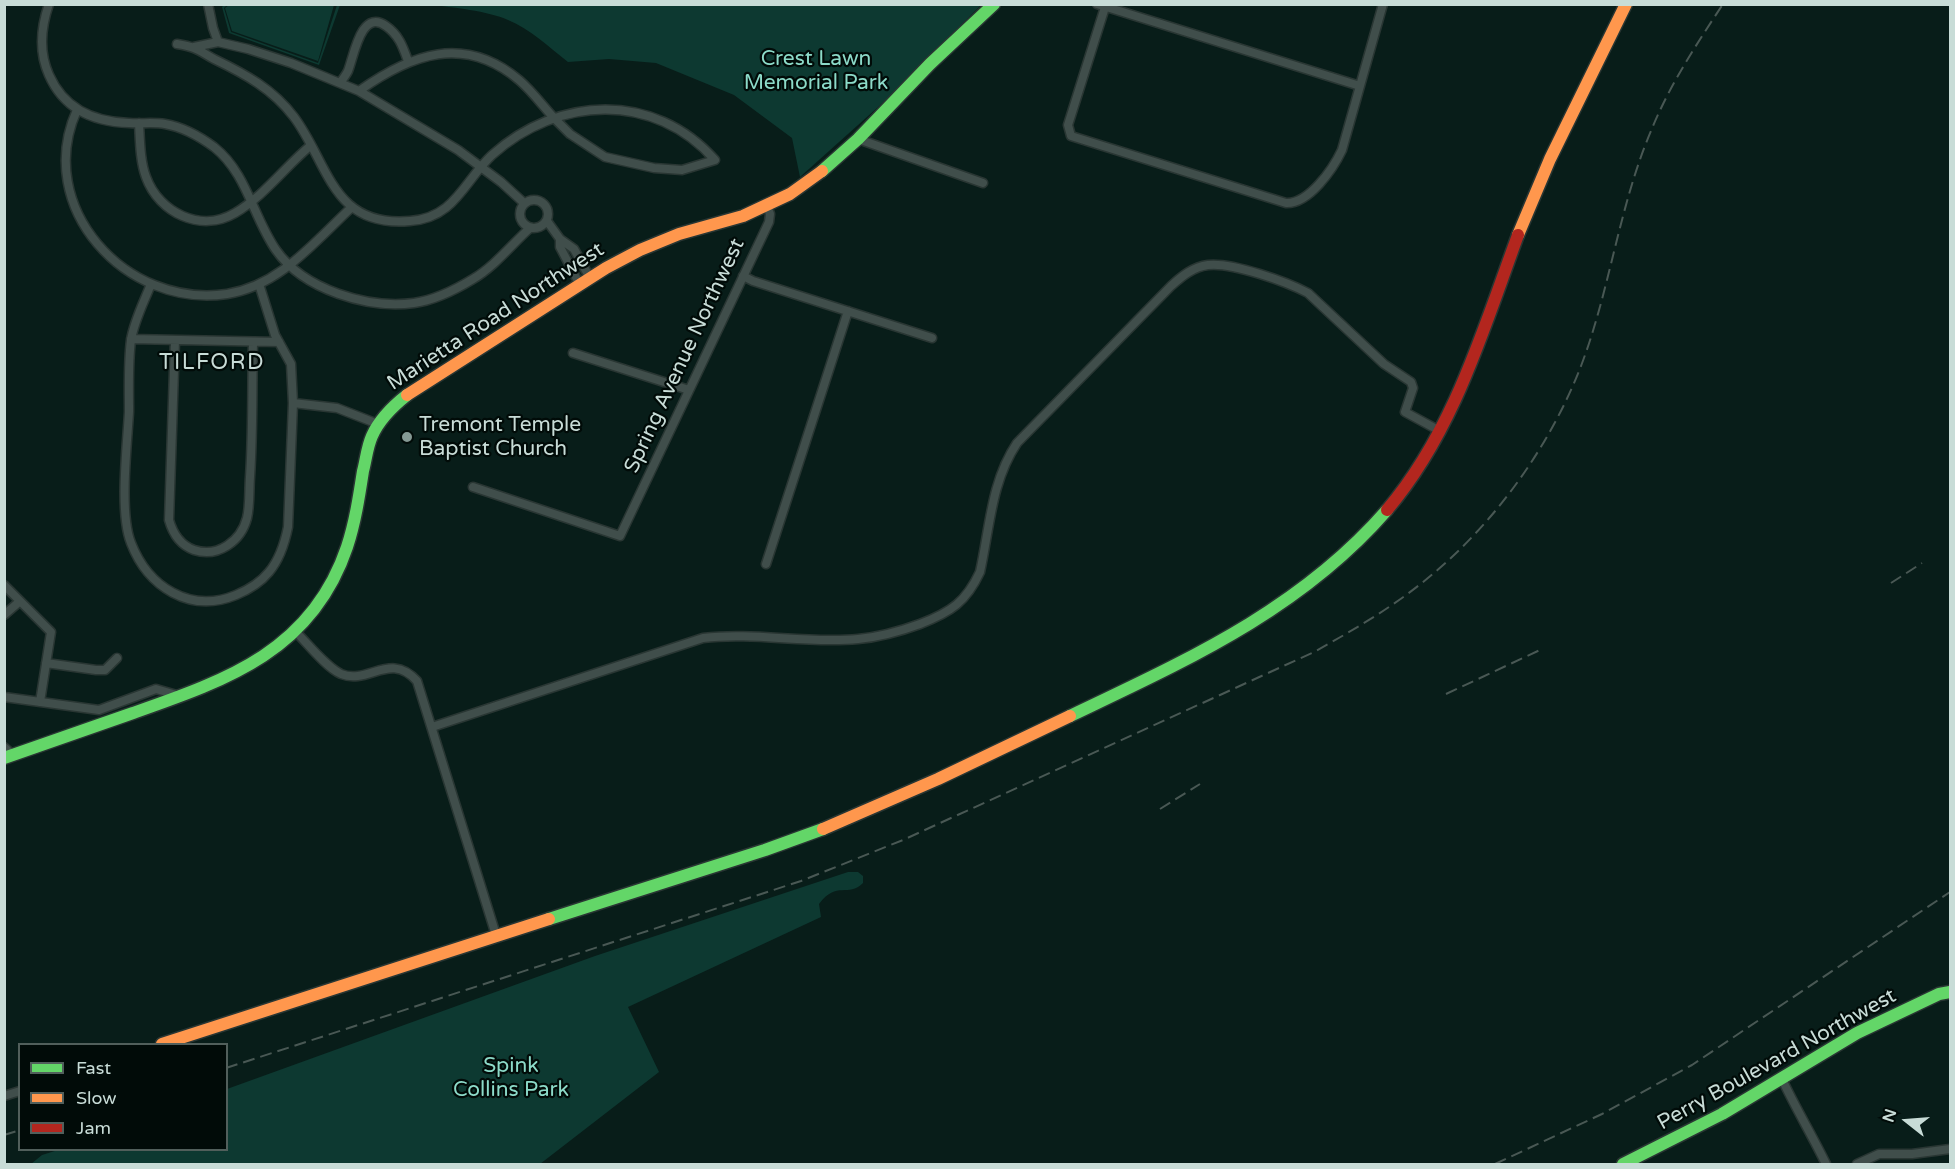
<!DOCTYPE html>
<style>
body{margin:0}
#map{position:relative;width:1955px;height:1169px;overflow:hidden;background:#081d19;font-family:"Varela Round",sans-serif}
canvas{display:block}
.frame{position:absolute;inset:0;border:6px solid #c8dcd7;pointer-events:none}
.legend{position:absolute;left:18px;top:1043px;width:210px;height:108px;box-sizing:border-box;background:#010b08;border:2px solid #515f5b;margin:0;padding:8px 10px;list-style:none;font-size:18px;color:#c8dcd7}
.legend li{display:flex;align-items:center;gap:12px;height:30px}
.legend b{width:30px;border:2px solid #515f5b}
.north{position:absolute;left:1877px;top:1091px;width:60px;height:60px;-webkit-text-stroke:4px #010b08;paint-order:stroke;rotate:287deg;font-size:16px;font-weight:700;line-height:24px;text-align:center;color:#c8dcd7}
.north::after{content:'';display:block;margin:auto;width:21px;height:27px;background:#c8dcd7;clip-path:polygon(50% 0,100% 100%,50% 72%,0 100%)}
</style>
<div id="map">
<canvas width="1955" height="1169"></canvas>
<div class="frame"></div>
<ul class="legend">
<li><b style="height:8px;background:#63d668"></b>Fast</li>
<li><b style="height:8px;background:#ff974d"></b>Slow</li>
<li><b style="height:8px;background:#b3261e"></b>Jam</li>
</ul>
<div class="north">N</div>
</div>
<script>
const context = document.querySelector('canvas').getContext('2d');
context.lineJoin = 'round';
function fillPath(path, color) {
  context.fillStyle = color;
  context.fill(path, 'evenodd');
}
function strokePath(path, color, width, dash) {
  context.strokeStyle = color;
  context.lineWidth = width;
  context.lineCap = dash ? 'butt' : 'round';
  context.setLineDash(dash || []);
  context.stroke(path);
}
function label(font, color, halo, rows, align = 'center') {
  context.font = font + ' "Varela Round",sans-serif';
  context.lineWidth = 4.5;
  context.setLineDash([]);
  context.textBaseline = 'middle';
  context.strokeStyle = halo;
  context.fillStyle = color;
  for (const [text, x, y, turn = 0] of rows) {
    context.save();
    context.translate(x, y);
    context.rotate((+turn || 0) * Math.PI / 180);
    context.textAlign = isNaN(turn) ? turn : align;
    if (halo) context.strokeText(text, 0, 0);
    context.fillText(text, 0, 0);
    context.restore();
  }
}
fillPath(new Path2D(`
 M224 5H227L224 8 231 32 318 63 337 5H340L319 65 229 33 222 7Z
 M229 5V4L334 5 318 61 232 31 225 8Z
 M430 5H981L896 91 800 177 792 138 734 95 656 63 609 59 568 62C549 47 530 29 508 20 488 11 452 7 430 5Z
 M848 872H858L863 876V883C848 898 837 880 819 904L821 917 628 1007 659 1072 540 1164H31L42 1155 58 1150H226L227 1089 595 956Z`), '#0d3931');
const street = new Path2D(`
 M49 4C41 27 39 53 49 75 64 109 94 122 129 123 141 124 153 122 165 124 183 127 199 136 214 147 247 173 253 217 276 250 304 290 368 309 414 303 435 300 455 290 473 279 495 266 511 245 530 228
 M208 4 213 28 218 42
 M1097 4 1360 86
 M1106 4 1068 125 1071 136 1286 203C1309 204 1333 169 1342 150L1383 4
 M177 44C196 47 198 50 214 59 245 74 273 89 294 117 329 164 332 228 410 221 455 218 464 181 492 155 558 96 654 91 715 160L682 170 654 168 605 157 570 134 554 118C542 105 532 91 519 80 464 34 411 54 359 91
 M194 47 218 42 248 49 291 63 359 91 458 150 501 182 524 203
 M340 83C343 79 346 75 348 71 354 56 361 8 386 26 399 35 403 47 408 61
 M77 110C33 207 126 309 227 294 280 286 315 241 352 207
 M139 123C140 141 140 161 146 177 159 213 201 233 235 213 264 196 285 167 310 146
 M858 139 983 183
 M520 214a14 14 0 1 1 28 0a14 14 0 1 1-28 0Z
 M547 221 560 239
 M743 276 753 281 932 338
 M151 284C144 302 134 321 131 340 128 363 129 389 129 412 127 447 119 513 131 543 148 587 190 614 236 595 248 590 260 583 269 572 279 560 285 542 288 527L293 403 291 364 275 335 259 284
 M580 285 560 247V239L574 249 590 278
 M131 339 279 342
 M175 340 169 520C173 534 180 545 194 550 218 558 241 541 247 518 250 506 249 490 250 477 253 432 252 387 253 342
 M573 353 689 390
 M293 403 337 408 378 424
 M473 487 620 536 769 222 770 214 767 206
 M766 564 848 311
 M4 585 51 632 40 702
 M4 615 19 602
 M296 632C308 644 326 667 341 674 369 685 390 651 417 681L496 935
 M46 663 96 670H105L117 658
 M4 697 99 710 156 689 180 696
 M432 727 703 638C755 632 807 644 858 639 880 637 901 631 920 624 951 612 966 602 980 572 990 527 991 482 1017 443L1171 286C1182 276 1193 267 1208 265 1232 262 1287 282 1308 293L1384 364 1411 382 1413 388 1405 412 1440 431
 M4 747 13 755
 M1782 1079C1796 1109 1812 1135 1826 1164
 M4 1096 20 1091
 M1857 1164 1879 1154H1912L1950 1149`);
const fast = new Path2D(`
 M822 171 858 139 930 64 994 4
 M1070 716C1187 660 1300 610 1387 510
 M4 758C47 743 90 728 133 713 227 680 312 651 347 547 355 523 359 497 363 471 366 460 367 447 372 436 379 420 393 406 407 395
 M549 919 765 850 823 829
 M1623 1164 1722 1114 1857 1033 1939 994 1950 992`);
const slow = new Path2D(`
 M1518 235 1550 159 1626 4
 M407 395 606 268 640 250 679 234 743 216 790 194 822 171
 M823 829 938 779 1070 716
 M162 1044 549 919`);
const jam = new Path2D(`
 M1387 510C1454 431 1483 330 1518 235`);
strokePath(street, '#293633', 11);
strokePath(fast, '#293633', 15);
strokePath(slow, '#293633', 15);
strokePath(jam, '#293633', 15);
strokePath(street, '#404e4b', 8);
strokePath(fast, '#63d668', 12);
strokePath(slow, '#ff974d', 12);
strokePath(jam, '#b3261e', 12);
strokePath(new Path2D(`
 M1891 583 1922 563
 M1446 694 1540 650
 M1160 809 1200 784
 M226 1068 801 881 903 840 1314 652C1359 627 1403 601 1442 566 1502 513 1552 441 1581 366 1610 290 1619 206 1651 131 1669 86 1696 45 1723 4
 M4 1135 20 1130
 M1495 1164 1602 1114 1692 1065 1950 892`), '#495854', 2, [12, 6]);
for (const [x, y, r, color] of [
 [407,437,6,"#859994"]
]) {
  const dot = new Path2D();
  dot.arc(x, y, r, 0, 2 * Math.PI);
  context.fillStyle = color;
  context.fill(dot);
  strokePath(dot, '#010b08', 2);
}
label('21px', '#8cdbc9', '#010b08', [
 ["Crest Lawn",816,59],
 ["Memorial Park",816,83],
 ["Spink",511,1066],
 ["Collins Park",511,1090]
]);
label('21px', '#c8dcd7', '#010b08', [
 ["Marietta Road Northwest",496,317,-33],
 ["Spring Avenue Northwest",685,356,-65],
 ["Perry Boulevard Northwest",1777,1060,-29]
]);
label('21px', '#c8dcd7', '#010b08', [
 ["Tremont Temple",419,425],
 ["Baptist Church",419,449]
], 'left');
context.letterSpacing = '1.5px';
label('22px', '#c8dcd7', '#010b08', [
 ["TILFORD",212,363]
]);
context.letterSpacing = '0px';
</script>
